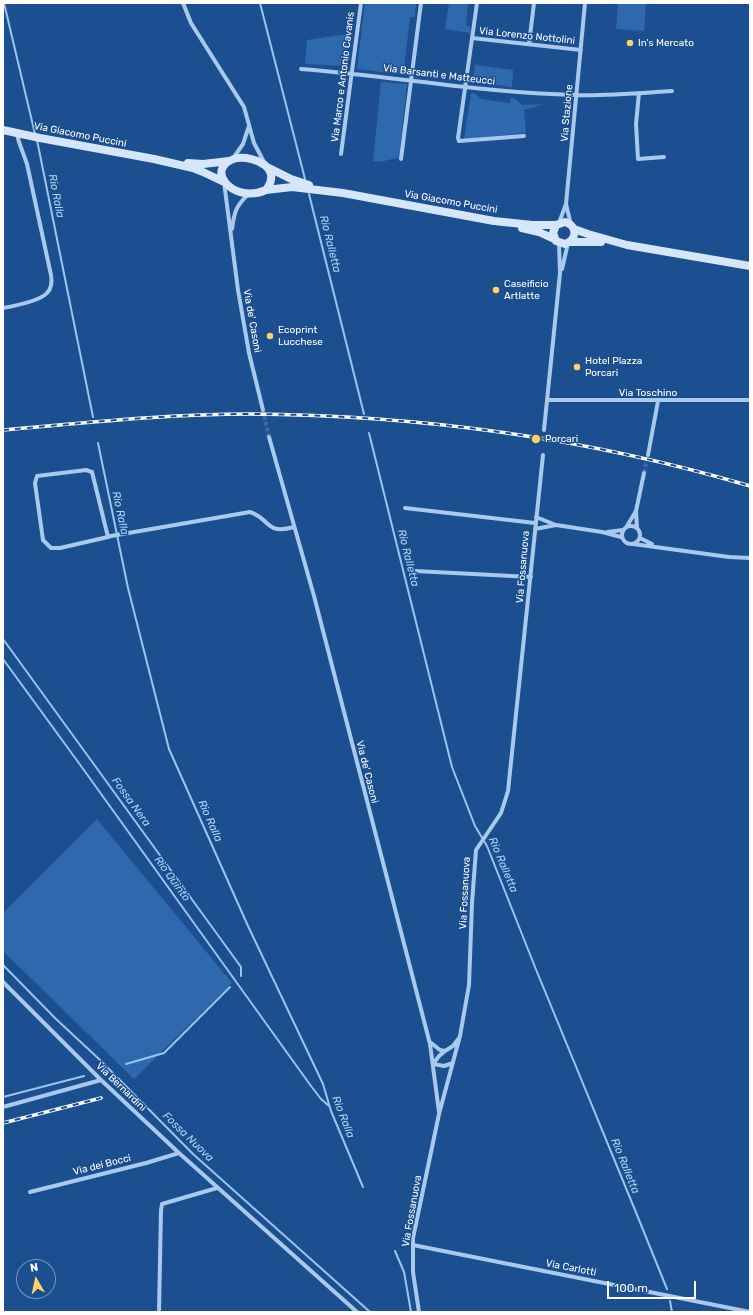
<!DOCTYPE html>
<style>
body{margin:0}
#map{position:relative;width:753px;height:1315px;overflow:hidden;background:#1b4f8f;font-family:Rubik,sans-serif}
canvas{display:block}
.frame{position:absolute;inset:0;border:4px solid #fff;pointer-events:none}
.north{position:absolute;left:16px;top:1259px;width:40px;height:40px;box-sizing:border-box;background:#1b4f8f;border:1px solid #7695bc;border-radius:50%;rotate:351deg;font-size:11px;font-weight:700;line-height:16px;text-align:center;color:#fff}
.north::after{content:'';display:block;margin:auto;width:14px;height:18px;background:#ffd166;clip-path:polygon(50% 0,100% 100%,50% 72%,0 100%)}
.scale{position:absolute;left:607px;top:1281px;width:89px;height:18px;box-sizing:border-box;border:2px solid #fff;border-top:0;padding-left:5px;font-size:12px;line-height:14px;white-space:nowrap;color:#fff;-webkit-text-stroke:3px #1b4f8f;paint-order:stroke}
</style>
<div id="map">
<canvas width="753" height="1315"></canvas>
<div class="frame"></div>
<div class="north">N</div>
<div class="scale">100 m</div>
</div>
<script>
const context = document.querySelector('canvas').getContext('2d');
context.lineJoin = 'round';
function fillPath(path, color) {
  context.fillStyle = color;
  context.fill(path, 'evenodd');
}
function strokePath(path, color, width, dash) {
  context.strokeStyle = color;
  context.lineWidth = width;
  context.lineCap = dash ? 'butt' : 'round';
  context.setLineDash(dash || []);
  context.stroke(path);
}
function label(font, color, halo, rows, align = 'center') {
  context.font = font + ' Rubik,sans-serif';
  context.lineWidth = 3;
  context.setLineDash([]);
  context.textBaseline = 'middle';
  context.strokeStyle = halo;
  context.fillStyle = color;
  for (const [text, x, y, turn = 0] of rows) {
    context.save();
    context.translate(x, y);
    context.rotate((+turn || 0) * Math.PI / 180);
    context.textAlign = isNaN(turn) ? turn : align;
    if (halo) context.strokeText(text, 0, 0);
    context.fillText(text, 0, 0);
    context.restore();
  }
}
fillPath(new Path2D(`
 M365 3H416L415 17H410L404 69 407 70 406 75 357 69Z
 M449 3H468L466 26H470V33L445 29Z
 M618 3H646L644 31 616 29Z
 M348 34 345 66 305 64 307 40Z
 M475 65 513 70 512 87 473 82Z
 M381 82 407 84 399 158C388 159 383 163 373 161Z
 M471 93 476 94 481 99 510 103 511 98 516 99 522 105 545 104 524 110 526 133 464 139Z
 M97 819 232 983 134 1079 3 951V913Z`), '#2e69ad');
strokePath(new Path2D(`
 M4 3 35 134
 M260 3 305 179
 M37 140 93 417
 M309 194 364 414
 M369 433 452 767 475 826 487 846 535 967 635 1210 667 1289
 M98 443 128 588 169 749 248 926 323 1084 331 1111 363 1187
 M3 639 241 967V976
 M3 659 81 766 311 1086 321 1099 329 1106
 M3 965 56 1019 100 1060 193 1154 370 1312
 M126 1064 164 1053 230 987
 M3 1097 84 1076
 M395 1251 404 1272 411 1312
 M670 1301 672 1312`), '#9cc4f0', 2);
strokePath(new Path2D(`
 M263 410 269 437
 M644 473 648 455`), '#3d69a0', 4, [4, 2]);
strokePath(new Path2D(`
 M183 3 191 23 244 107 254 143 264 162
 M477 3 458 138 459 141 524 136
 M472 38 581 50
 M529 44 534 3
 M301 69C392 76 483 93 575 95 607 96 640 93 672 91
 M639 93 636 124 638 159 664 157
 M341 154 361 3
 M234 157 243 144 249 126
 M401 159 421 3
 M224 182 238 290 249 353 263 410
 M566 204 571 225
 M559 223 566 204 585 3
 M232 229C234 213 236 205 249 194
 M562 269 568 243
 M3 308C14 306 40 301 47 293 52 288 52 281 51 275L27 164 19 142 17 134
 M547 400H750
 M544 430 560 273 559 243
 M269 437 314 596 430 1044 439 1112
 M648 455 658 401
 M405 508 535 523
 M536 517 556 525
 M622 535a9 9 0 1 1 18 0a9 9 0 1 1-18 0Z
 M627 526 636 511
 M637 528 636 511 644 473
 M535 529 556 525 602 532 621 537
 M607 532 623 530
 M108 537 92 472 86 470 37 476 35 483 43 540 51 548H60L108 537 111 536 250 512C271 519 265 535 294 527
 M640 538 652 544
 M633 544 729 557 750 558
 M415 571 531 577
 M3 982 101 1080 179 1153 357 1312
 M430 1042 440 1050 445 1051 453 1046 459 1038
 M445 1051 439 1056 433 1064 444 1066 453 1063
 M3 1107 101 1080
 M30 1192 146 1163 179 1153
 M413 1245 750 1312
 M159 1312 161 1210 162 1204 217 1188
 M419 1312 413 1272V1238L439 1114 460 1036 469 985 472 903 476 850 501 813 508 791 543 455`), '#a9c9ee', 4);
strokePath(new Path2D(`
 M3 130 40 138 154 159 193 168 203 172 224 182
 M237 158C255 156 283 168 266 190 232 205 202 167 237 158Z
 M188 163 203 164 229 161
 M267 167 291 179 309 185
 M266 190 292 187 343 193 494 221 532 225H556L565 222C578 226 577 240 565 244L556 241 553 233 556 225
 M522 228 539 232 554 239
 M574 229 588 234 627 245 750 266
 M571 242H601`), '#d6e6fa', 8);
const rail = new Path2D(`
 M3 430C85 423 167 414 249 414 419 415 587 438 750 486
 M3 1123 101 1098`);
strokePath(rail, '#fff', 3.5);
strokePath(rail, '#1b4f8f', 2, [6]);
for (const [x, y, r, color] of [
 [630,43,4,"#ffd166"],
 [496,290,4,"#ffd166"],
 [270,336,4,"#ffd166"],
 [577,367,4,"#ffd166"],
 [536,439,5,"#ffd166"]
]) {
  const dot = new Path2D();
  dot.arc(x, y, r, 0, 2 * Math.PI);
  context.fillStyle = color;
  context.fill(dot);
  strokePath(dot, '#1b4f8f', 1.5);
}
label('10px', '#fff', '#1b4f8f', [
 ["Via Lorenzo Nottolini",527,36,6],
 ["Via Barsanti e Matteucci",439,75,7],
 ["Via Marco e Antonio Cavanis",343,77,-83],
 ["Via Stazione",567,113,-85],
 ["Via Giacomo Puccini",80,135,11],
 ["Via Giacomo Puccini",451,202,10],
 ["Via de' Casoni",252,321,80],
 ["Via Toschino",648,393],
 ["Via Fossanuova",523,567,-85],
 ["Via de' Casoni",367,772,76],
 ["Via Fossanuova",465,893,-87],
 ["Via Bernardini",121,1087,44],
 ["Via dei Bocci",102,1165,-14],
 ["Via Fossanuova",412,1211,-80],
 ["Via Carlotti",571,1268,11]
]);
label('10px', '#fff', '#1b4f8f', [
 ["In's Mercato",638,43],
 ["Caseificio",504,284],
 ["Artlatte",504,296],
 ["Ecoprint",278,330],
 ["Lucchese",278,342],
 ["Hotel Plazza",585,361],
 ["Porcari",585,373],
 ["Porcari",545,439]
], 'left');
label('italic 11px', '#b5d3f5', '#1b4f8f', [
 ["Rio Ralla",56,196,79],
 ["Rio Ralletta",330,244,76],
 ["Rio Ralla",120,513,78],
 ["Rio Ralletta",408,558,76],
 ["Fossa Nera",131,802,54],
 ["Rio Ralla",210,821,66],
 ["Rio Ralletta",503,865,67],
 ["Rio Quinto",172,879,54],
 ["Rio Ralla",343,1117,69],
 ["Fossa Nuova",188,1137,44],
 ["Rio Ralletta",625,1166,68]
]);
</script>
